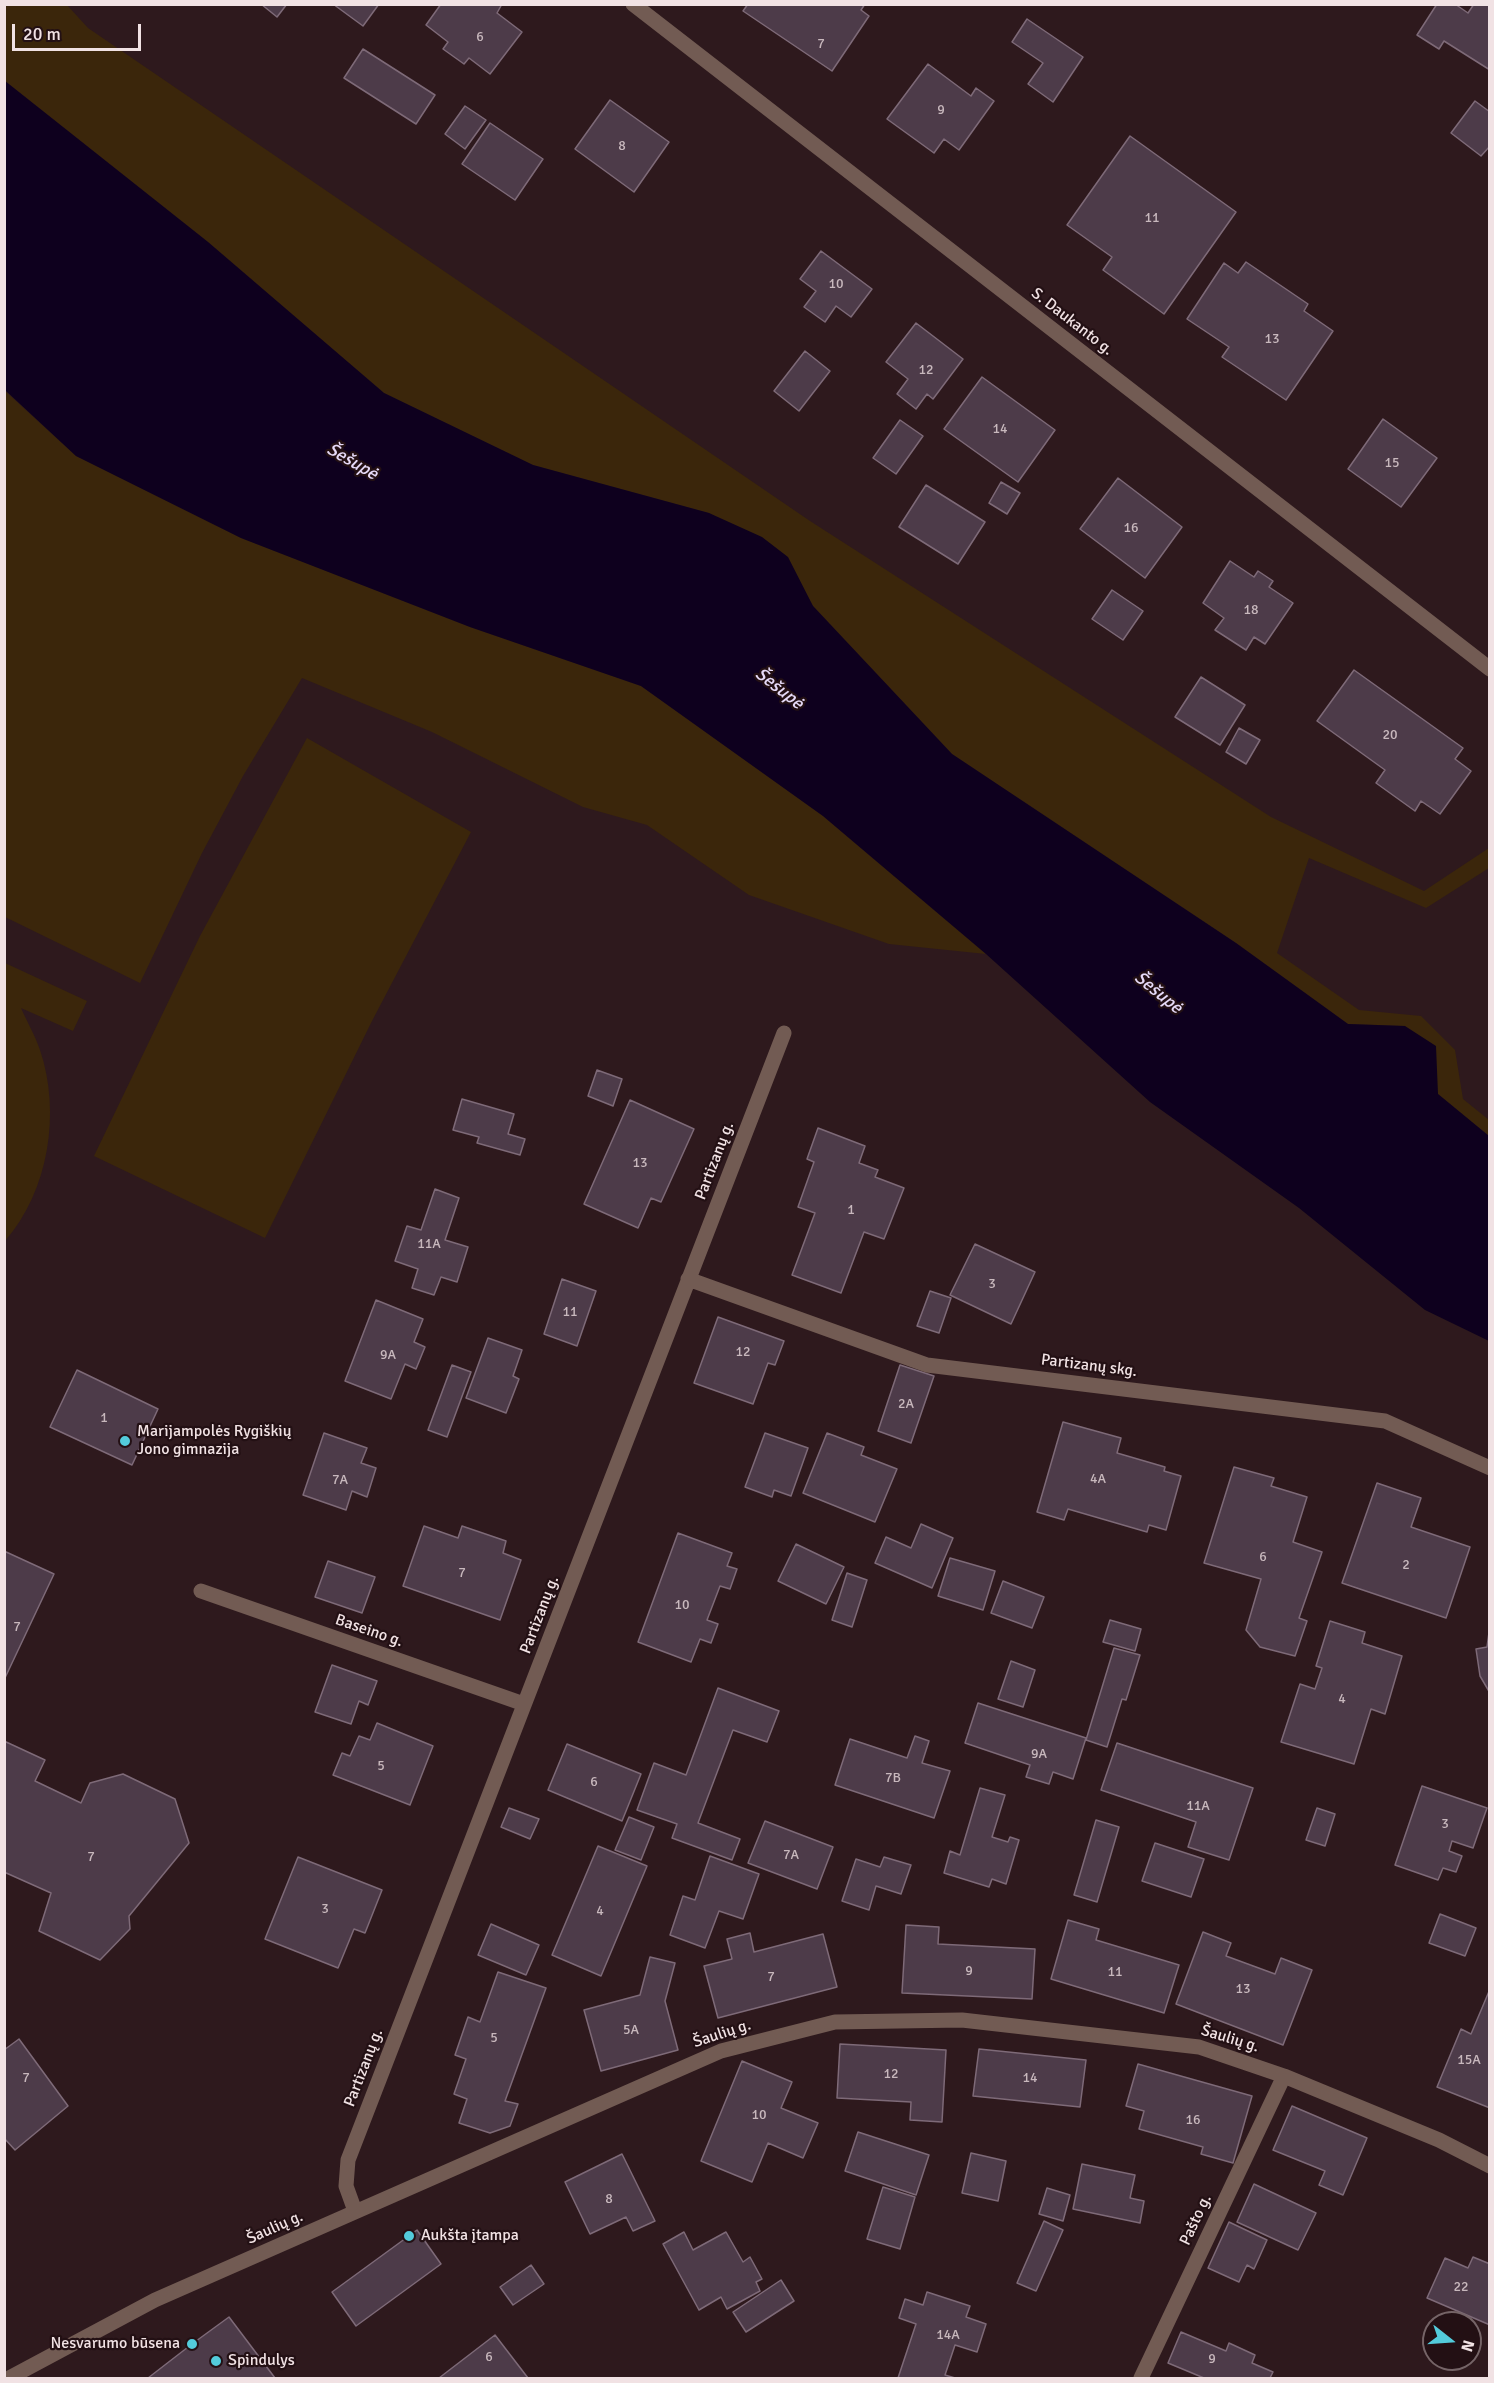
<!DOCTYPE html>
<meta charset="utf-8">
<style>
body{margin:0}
#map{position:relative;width:1494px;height:2383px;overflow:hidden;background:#2e191d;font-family:Signika,sans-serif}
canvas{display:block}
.frame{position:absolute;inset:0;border:6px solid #f1e2e4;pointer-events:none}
.north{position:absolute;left:1422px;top:2311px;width:60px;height:60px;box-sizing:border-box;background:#231014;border:2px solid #756467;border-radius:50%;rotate:107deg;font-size:16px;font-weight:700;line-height:24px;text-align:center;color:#f1e2e4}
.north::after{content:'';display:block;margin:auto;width:21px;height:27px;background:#53cbdb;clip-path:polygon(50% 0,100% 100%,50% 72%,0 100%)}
.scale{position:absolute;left:12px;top:24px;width:129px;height:27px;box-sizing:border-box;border:3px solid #f1e2e4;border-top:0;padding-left:8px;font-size:18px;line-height:21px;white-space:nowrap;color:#f1e2e4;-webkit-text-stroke:4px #231014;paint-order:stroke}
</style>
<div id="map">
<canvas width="1494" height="2383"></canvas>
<div class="frame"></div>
<div class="north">N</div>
<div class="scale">20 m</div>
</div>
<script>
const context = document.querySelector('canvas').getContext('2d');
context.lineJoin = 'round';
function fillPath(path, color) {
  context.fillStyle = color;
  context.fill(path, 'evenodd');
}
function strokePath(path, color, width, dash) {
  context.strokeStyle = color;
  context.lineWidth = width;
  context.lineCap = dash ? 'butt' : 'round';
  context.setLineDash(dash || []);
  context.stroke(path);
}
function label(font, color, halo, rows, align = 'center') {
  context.font = font + ' Signika,sans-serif';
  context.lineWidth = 4.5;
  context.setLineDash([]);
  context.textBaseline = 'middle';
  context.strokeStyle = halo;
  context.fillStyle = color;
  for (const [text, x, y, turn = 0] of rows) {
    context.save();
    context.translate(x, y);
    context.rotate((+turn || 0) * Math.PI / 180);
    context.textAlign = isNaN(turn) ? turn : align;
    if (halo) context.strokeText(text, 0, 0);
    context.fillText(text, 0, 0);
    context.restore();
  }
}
fillPath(new Path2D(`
 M5 5H67L88 28 810 521 1271 817 1424 891 1489 848V868L1426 908 1309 858 1277 953 1359 1010 1421 1016 1455 1050 1463 1099 1489 1120V1136L1438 1094 1405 1026 1348 1024 1236 943 952 754 813 606 801 586 709 513 533 465 384 393 208 242 5 81Z
 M4 390 76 456 241 538 470 627 641 686 823 816 986 954 889 944 749 895 647 825 583 807 432 732 302 678 243 776 202 853 140 983 5 917Z
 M307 738 471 832 372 1021 265 1238 94 1156 200 936Z
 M5 963 87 1001 73 1031 21 1008C27 1022 35 1035 40 1050 61 1112 49 1191 5 1241Z`), '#3b260b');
fillPath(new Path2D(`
 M5 81 208 242 384 393 533 465 709 513 762 537 788 557 813 606 952 754 1236 943 1348 1024 1405 1026 1436 1046 1438 1094 1489 1136V1341L1425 1310 1299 1208 1150 1102 986 954 823 816 641 686 470 627 241 538 76 456 5 390Z`), '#0e001e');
const building = new Path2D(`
 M261 4H287L277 17Z
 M333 4H379L363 26Z
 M441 4H502L497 13 522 32 490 74 469 58 464 64 443 49 448 42 426 25Z
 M748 4H865L861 10 869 16 832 71 743 11Z
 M1437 4H1455L1468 13 1474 4H1490V70L1444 41 1439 49 1417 35Z
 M1027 19 1083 57 1053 102 1028 84 1043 63 1012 42Z
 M363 49 435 95 416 124 344 78Z
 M928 64 971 96 976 88 994 101 959 150 944 139 934 153 887 119Z
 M610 100 669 142 634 192 575 149Z
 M1475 101 1490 112V146L1481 156 1451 133Z
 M465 106 486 120 465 149 445 134Z
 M490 123 543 159 515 200 462 164Z
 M1130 136 1236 212 1164 314 1103 270 1112 257 1067 225Z
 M821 251 872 289 851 317 836 306 825 322 804 307 816 291 800 279Z
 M1246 262 1308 304 1304 311 1333 331 1286 400 1222 357 1229 347 1187 319 1224 263 1238 273Z
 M916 323 963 359 933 399 927 394 916 409 897 394 908 379 886 362Z
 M805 351 830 371 799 411 774 391Z
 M982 377 1055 430 1018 482 944 429Z
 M1383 419 1437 458 1401 507 1348 469Z
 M900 420 923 436 896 474 873 458Z
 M1118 478 1182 527 1145 578 1080 529Z
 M1001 482 1020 493 1007 514 989 503Z
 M926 485 985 522 958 564 899 527Z
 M1230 561 1254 577 1258 571 1273 581 1269 587 1293 603 1265 644 1254 637 1246 650 1215 630 1224 618 1203 603Z
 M1112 590 1143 611 1123 640 1092 619Z
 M1354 670 1463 748 1455 759 1471 771 1440 814 1421 801 1415 811 1376 783 1385 770 1317 721Z
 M1201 677 1245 705 1220 745 1175 717Z
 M1239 728 1260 740 1246 764 1226 752Z
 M597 1070 622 1079 613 1106 588 1096Z
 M462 1099 514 1114 508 1134 525 1139 520 1155 477 1143 479 1137 453 1130Z
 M630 1100 694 1129 661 1202 651 1198 638 1228 584 1204Z
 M818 1128 865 1146 859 1163 878 1170 875 1177 904 1188 884 1239 864 1232 841 1293 792 1275 815 1213 798 1207 814 1162 807 1159Z
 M435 1189 459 1198 445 1240 468 1247 457 1282 441 1277 434 1295 412 1288 418 1269 395 1261 407 1226 421 1230Z
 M975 1244 1035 1272 1011 1324 950 1295Z
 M562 1279 596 1291 577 1346 544 1334Z
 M930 1291 951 1298 939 1333 917 1326Z
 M376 1300 423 1319 414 1342 425 1347 416 1369 405 1364 391 1399 345 1381Z
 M718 1317 784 1341 775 1365 768 1363 753 1404 694 1383Z
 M488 1338 522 1350 513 1376 519 1379 506 1413 466 1398Z
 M452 1365 471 1372 447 1437 428 1430Z
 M900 1365 934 1376 911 1443 878 1431Z
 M77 1370 158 1409 132 1465 50 1427Z
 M1063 1422 1121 1438 1117 1453 1165 1467 1164 1471 1181 1476 1166 1530 1149 1525 1147 1532 1068 1509 1064 1520 1037 1512Z
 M324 1433 367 1448 361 1463 376 1468 367 1497 352 1491 346 1510 303 1495Z
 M765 1433 808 1448 791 1496 774 1490 772 1497 745 1487Z
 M827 1433 864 1447 861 1455 897 1469 875 1522 803 1493Z
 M1234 1467 1274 1478 1271 1486 1307 1497 1293 1542 1322 1552 1299 1618 1307 1621 1295 1656 1260 1647 1246 1630 1261 1579 1204 1563Z
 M1377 1483 1421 1498 1411 1527 1470 1547 1446 1618 1342 1583Z
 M921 1524 953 1538 932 1588 875 1563 886 1537 911 1548Z
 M424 1526 458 1538 462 1526 506 1541 503 1553 521 1560 500 1620 403 1586Z
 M678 1533 732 1553 727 1566 737 1569 730 1589 720 1586 707 1620 718 1624 711 1643 700 1639 691 1662 638 1642Z
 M796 1544 844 1567 826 1604 778 1581Z
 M4 1551 54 1574 4 1680Z
 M950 1558 995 1571 983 1610 938 1596Z
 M328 1561 375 1577 362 1613 315 1597Z
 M847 1573 867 1580 852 1627 832 1620Z
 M1003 1581 1044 1597 1032 1628 991 1613Z
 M1110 1620 1141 1629 1135 1651 1103 1642Z
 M1330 1621 1365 1632 1362 1643 1402 1656 1385 1714 1371 1709 1354 1764 1281 1742 1300 1684 1315 1689 1322 1668 1316 1666Z
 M1490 1625V1693L1480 1676 1476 1649 1487 1647Z
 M1114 1648 1140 1655 1126 1700 1122 1699 1107 1747 1086 1740Z
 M1011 1661 1035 1670 1023 1707 998 1699Z
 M332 1665 377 1681 368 1705 359 1701 351 1724 315 1712Z
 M718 1688 779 1711 767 1742 733 1730 698 1823 740 1839 732 1860 672 1838 677 1824 637 1810 654 1763 686 1775Z
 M978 1703 1086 1738 1073 1779 1053 1772 1049 1784 1026 1777 1030 1765 965 1743Z
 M377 1723 433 1746 410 1805 333 1775 342 1753 350 1756 359 1736 370 1740Z
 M915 1736 929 1741 922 1763 950 1771 934 1818 835 1785 850 1739 907 1758Z
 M4 1741 45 1760 35 1781 81 1803 90 1783 123 1774 175 1799 189 1843 129 1916 130 1929 100 1960 39 1931 51 1893 4 1872Z
 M1117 1743 1253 1788 1229 1860 1188 1847 1196 1822 1101 1790Z
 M567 1744 641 1774 622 1821 548 1790Z
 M1422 1786 1487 1808 1473 1848 1452 1841 1449 1851 1462 1856 1456 1872 1443 1868 1438 1880 1395 1865Z
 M980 1788 1005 1795 992 1837 1008 1842 1010 1837 1019 1840 1006 1884 992 1879 989 1887 944 1873 950 1851 960 1855Z
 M509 1808 539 1819 530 1839 501 1827Z
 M1317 1808 1335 1814 1325 1846 1306 1840Z
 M629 1817 654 1827 641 1860 615 1850Z
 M1096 1820 1119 1827 1097 1902 1074 1895Z
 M765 1821 833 1847 817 1889 748 1863Z
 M1155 1843 1204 1859 1191 1897 1142 1881Z
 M598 1846 647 1866 601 1976 552 1955Z
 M710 1856 759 1874 743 1919 719 1911 705 1948 670 1935 683 1896 695 1900Z
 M298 1857 382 1890 365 1933 354 1929 338 1968 265 1939Z
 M884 1857 911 1865 901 1894 876 1886 869 1910 842 1901 856 1859 880 1867Z
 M1440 1914 1476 1928 1465 1956 1429 1943Z
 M1068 1920 1099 1929 1096 1940 1179 1965 1164 2013 1051 1979Z
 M491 1924 539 1945 526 1975 478 1955Z
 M906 1925 939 1927 938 1944 1035 1949 1032 1999 902 1993Z
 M1203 1932 1231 1943 1226 1956 1275 1974 1281 1958 1312 1970 1283 2045 1176 2004Z
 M750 1933 754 1952 823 1934 837 1987 718 2018 704 1966 732 1959 727 1939Z
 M650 1957 675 1963 665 2001 678 2050 601 2071 584 2010 640 1995Z
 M498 1972 546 1988 505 2101 518 2104 510 2126 490 2133 459 2123 467 2099 454 2094 466 2059 455 2055 468 2017 480 2022Z
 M1490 1989V2108L1437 2087 1461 2029 1471 2034Z
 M19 2039 68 2106 15 2150 4 2138V2050Z
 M840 2044 946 2050 942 2122 910 2120 911 2102 837 2098Z
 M979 2049 1086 2060 1080 2107 973 2096Z
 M742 2061 792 2082 781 2108 818 2123 803 2158 768 2143 752 2182 701 2161Z
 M1138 2064 1252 2096 1233 2163 1201 2154 1203 2147 1139 2129 1144 2111 1126 2106Z
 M1292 2106 1367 2138 1343 2195 1319 2185 1325 2171 1273 2150Z
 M858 2132 929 2155 916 2195 845 2171Z
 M971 2153 1006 2161 998 2201 962 2193Z
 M622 2154 655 2221 633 2231 626 2217 590 2234 565 2182Z
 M1082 2164 1135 2175 1130 2198 1144 2201 1140 2223 1073 2209Z
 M1254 2184 1316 2213 1298 2250 1237 2222Z
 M883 2187 915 2197 900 2249 867 2239Z
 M1047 2188 1070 2195 1063 2221 1039 2214Z
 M1044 2221 1063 2230 1036 2291 1017 2283Z
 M1229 2222 1267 2240 1254 2269 1247 2265 1239 2282 1208 2268Z
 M417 2230 441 2264 356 2326 332 2292Z
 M684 2232 693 2250 726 2232 743 2262 750 2257 762 2279 756 2282 760 2291 727 2309 721 2297 699 2310 663 2244Z
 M1473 2257 1490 2264V2325L1427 2298 1445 2258 1468 2268Z
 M531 2265 544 2284 513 2305 500 2287Z
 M781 2280 794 2301 746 2332 733 2312Z
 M927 2292 970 2306 966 2317 986 2324 977 2352 955 2345 945 2375 955 2378H898L916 2324 899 2318 905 2299 923 2305Z
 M229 2317 275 2378H148L192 2344Z
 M1181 2332 1226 2351 1229 2343 1255 2355 1252 2363 1273 2372 1270 2378H1204L1168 2363Z
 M495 2335 528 2378H439Z`);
fillPath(building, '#4d3b49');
strokePath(building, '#7e6a78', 1.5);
strokePath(new Path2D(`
 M633 4 1490 669
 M688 1279 927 1365 1385 1421 1490 1468
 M201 1591 524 1704
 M355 2211 346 2186 348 2160 784 1033
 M9 2378 155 2300 721 2051 835 2022 962 2020 1199 2047 1284 2076 1439 2140 1490 2166
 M1141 2378 1284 2076`), '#725b53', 15);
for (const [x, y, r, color] of [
 [125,1441,6,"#53cbdb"],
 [409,2236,6,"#53cbdb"],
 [192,2344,6,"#53cbdb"],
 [216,2361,6,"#53cbdb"]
]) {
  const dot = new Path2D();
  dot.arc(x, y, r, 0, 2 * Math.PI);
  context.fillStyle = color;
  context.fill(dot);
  strokePath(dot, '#231014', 2);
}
label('14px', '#c8b8bd', null, [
 ["6",480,37],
 ["7",821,44],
 ["9",941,110],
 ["8",622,146],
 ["11",1152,218],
 ["10",836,284],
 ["13",1272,339],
 ["12",926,370],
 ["14",1000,429],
 ["15",1392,463],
 ["16",1131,528],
 ["18",1251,610],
 ["20",1390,735],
 ["13",640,1163],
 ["1",851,1210],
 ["11A",429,1244],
 ["3",992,1284],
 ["11",570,1312],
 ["12",743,1352],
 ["9A",388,1355],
 ["2A",906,1404],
 ["1",104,1418],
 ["4A",1098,1479],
 ["7A",340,1480],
 ["6",1263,1557],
 ["2",1406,1565],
 ["7",462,1573],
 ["10",682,1605],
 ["7",17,1627],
 ["4",1342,1699],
 ["9A",1039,1754],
 ["5",381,1766],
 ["7B",893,1778],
 ["6",594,1782],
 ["11A",1198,1806],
 ["3",1445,1824],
 ["7A",791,1855],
 ["7",91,1857],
 ["3",325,1909],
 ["4",600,1911],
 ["9",969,1971],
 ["11",1115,1972],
 ["7",771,1977],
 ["13",1243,1989],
 ["5A",631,2030],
 ["5",494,2038],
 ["15A",1469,2060],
 ["12",891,2074],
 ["7",26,2078],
 ["14",1030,2078],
 ["10",759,2115],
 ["16",1193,2120],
 ["8",609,2199],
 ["22",1461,2287],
 ["14A",948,2335],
 ["6",489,2357],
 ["9",1212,2359]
]);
label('16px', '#f1e2e4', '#231014', [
 ["S. Daukanto g.",1072,322,38],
 ["Partizanų g.",715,1161,-69],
 ["Partizanų skg.",1089,1366,7],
 ["Partizanų g.",540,1615,-69],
 ["Baseino g.",369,1631,19],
 ["Šaulių g.",722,2034,-18],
 ["Šaulių g.",1230,2039,17],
 ["Partizanų g.",364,2068,-69],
 ["Pašto g.",1196,2220,-65],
 ["Šaulių g.",275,2228,-24]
]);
label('16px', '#f1e2e4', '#231014', [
 ["Marijampolės Rygiškių",137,1432],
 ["Jono gimnazija",137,1450],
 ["Aukšta įtampa",421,2236],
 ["Nesvarumo būsena",180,2344,"right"],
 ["Spindulys",228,2361]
], 'left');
label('italic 18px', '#e6daf8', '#231014', [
 ["Šešupė",352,462,30],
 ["Šešupė",779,689,38],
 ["Šešupė",1158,993,39]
]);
</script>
